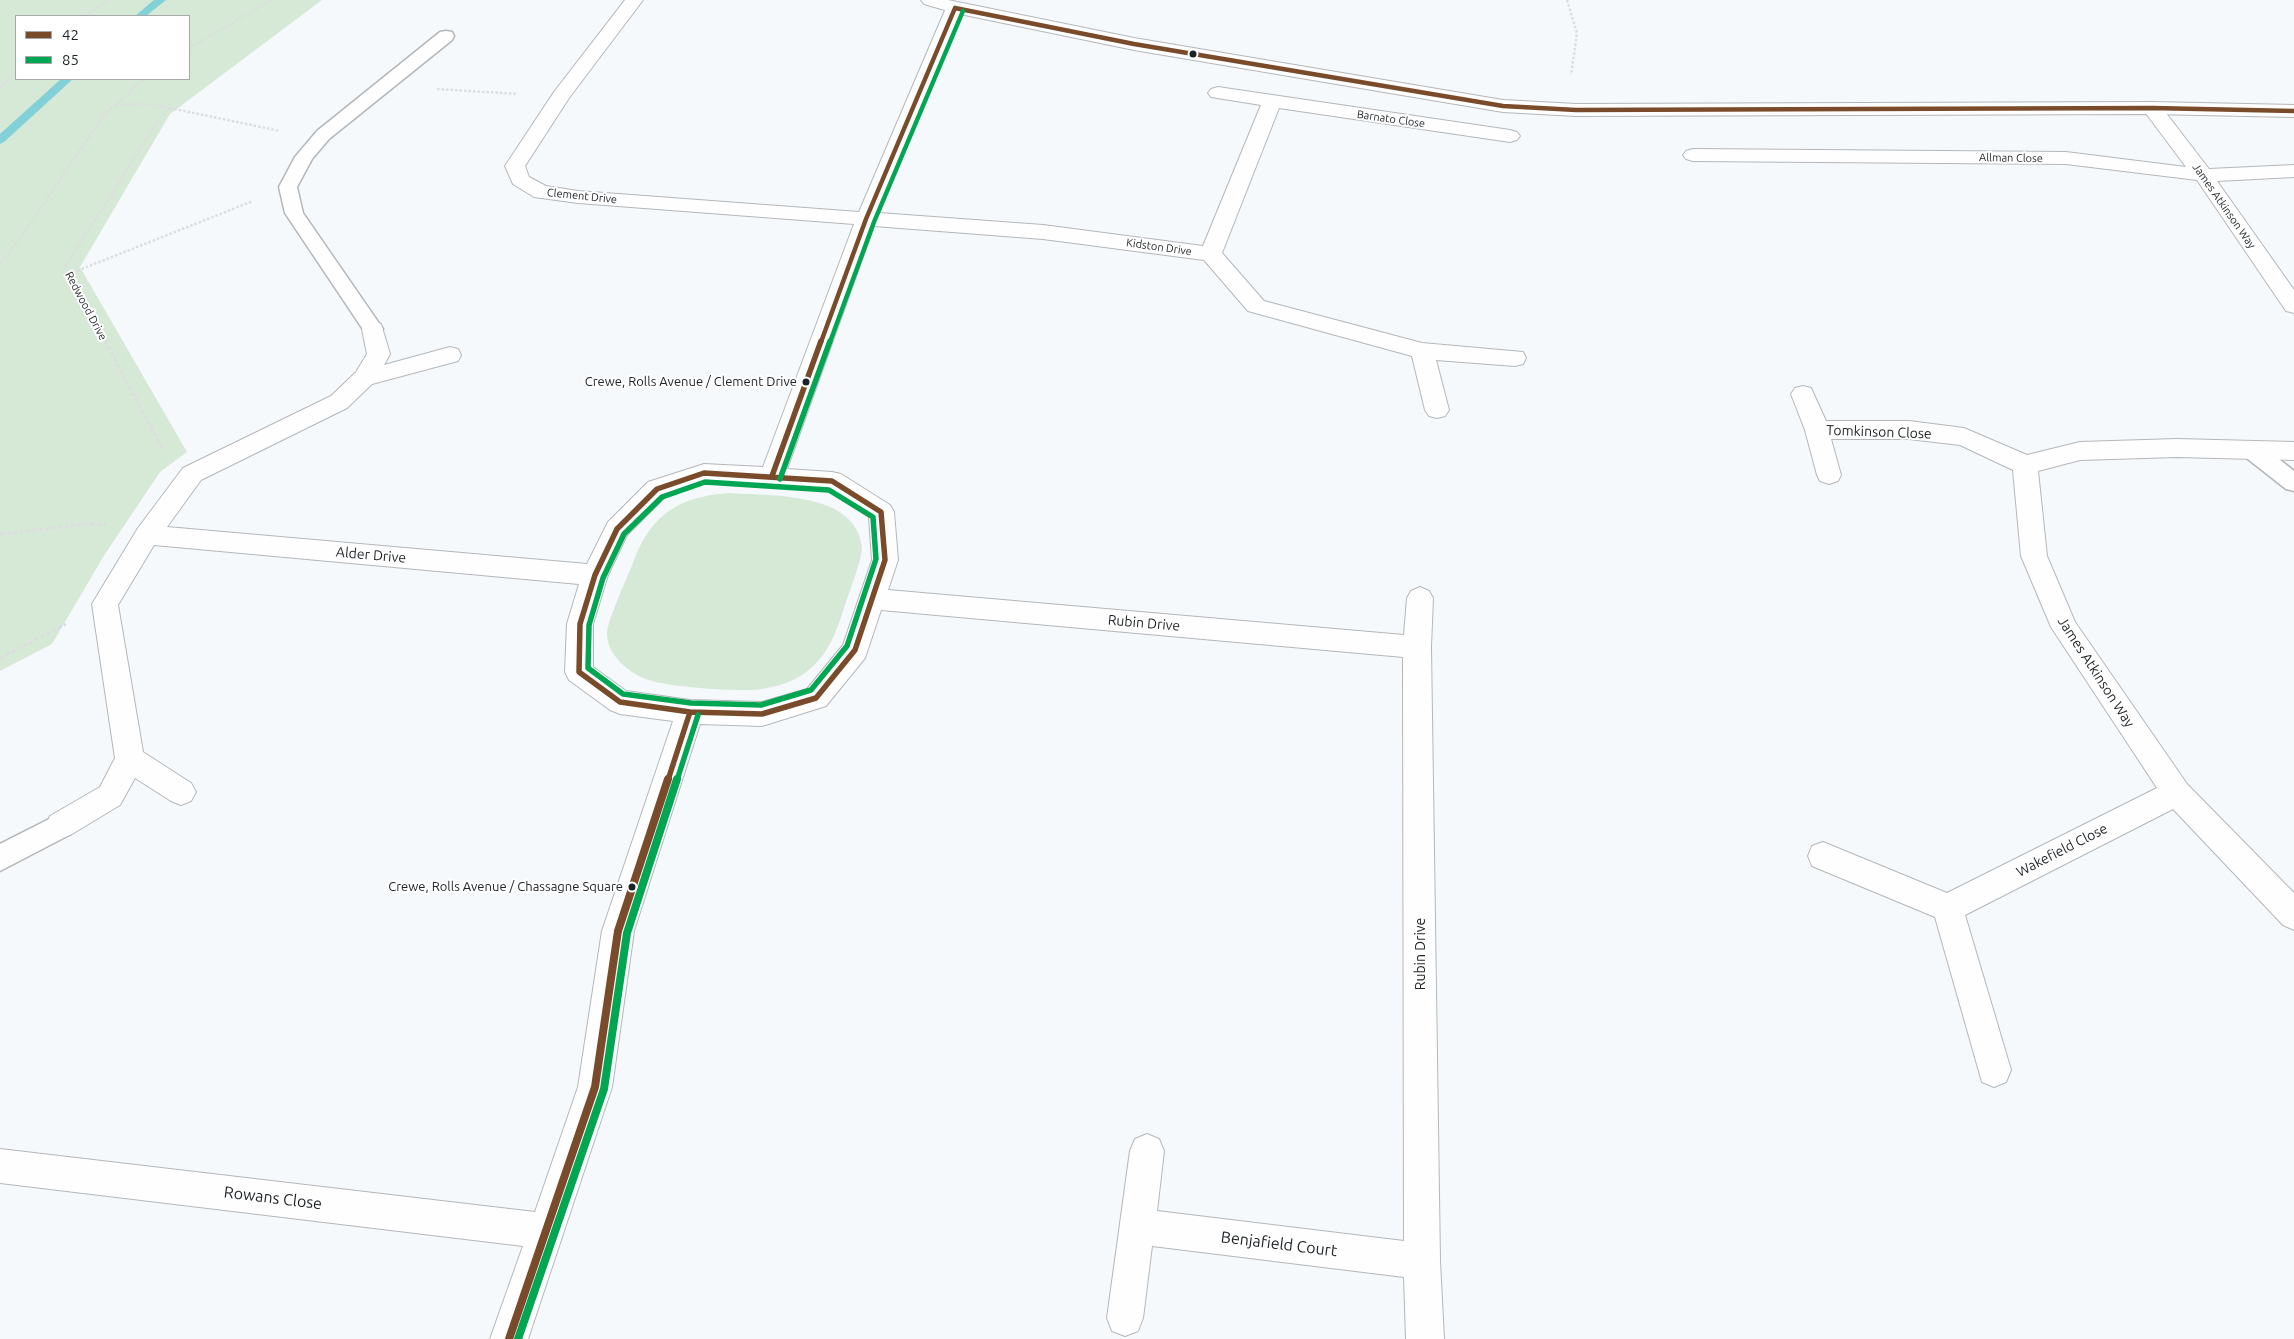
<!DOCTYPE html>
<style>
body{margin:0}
#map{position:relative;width:2294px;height:1339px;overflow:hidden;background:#f6f9fc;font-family:Ubuntu,sans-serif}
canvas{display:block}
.legend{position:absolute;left:15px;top:15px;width:175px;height:65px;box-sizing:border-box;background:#fff;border:1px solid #a5a7a8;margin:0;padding:6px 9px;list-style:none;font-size:15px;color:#1e2225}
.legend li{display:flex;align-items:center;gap:10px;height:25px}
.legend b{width:25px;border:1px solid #a5a7a8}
</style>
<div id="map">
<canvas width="2294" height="1339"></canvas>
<ul class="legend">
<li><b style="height:6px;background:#7a4b2a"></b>42</li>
<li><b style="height:6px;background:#00a651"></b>85</li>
</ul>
</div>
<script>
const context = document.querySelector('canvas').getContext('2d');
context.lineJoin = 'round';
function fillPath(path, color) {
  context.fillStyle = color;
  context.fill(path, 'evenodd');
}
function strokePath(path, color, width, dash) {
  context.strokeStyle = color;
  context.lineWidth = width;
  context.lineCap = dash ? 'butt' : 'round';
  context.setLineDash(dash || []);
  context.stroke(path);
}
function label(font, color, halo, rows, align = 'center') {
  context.font = font + ' Ubuntu,sans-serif';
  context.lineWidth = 4;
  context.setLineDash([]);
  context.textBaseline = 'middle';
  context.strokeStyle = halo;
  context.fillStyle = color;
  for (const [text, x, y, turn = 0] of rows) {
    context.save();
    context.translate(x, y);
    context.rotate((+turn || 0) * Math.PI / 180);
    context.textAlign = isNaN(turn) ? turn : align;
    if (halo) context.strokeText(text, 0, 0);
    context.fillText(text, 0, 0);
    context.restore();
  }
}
fillPath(new Path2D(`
 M0 0H322L170 114 80 267 187 452 160 472 105 554 52 644 0 671ZM16 16H189V79H16Z
 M728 493C770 496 857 491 862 548 862 558 850 591 846 602 837 629 830 655 805 673 792 683 769 689 752 690 730 691 663 687 643 678 627 671 607 654 607 634 606 623 629 574 634 560 652 513 680 497 728 493Z`), '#d6e9d6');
fillPath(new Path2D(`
 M154 0H166L146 16H135Z
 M61 79H73L4 142 0 144V134Z`), '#82d0d8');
const service = new Path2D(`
 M446 31 452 32 454 36 452 40 329 139 312 159 297 187 303 213 383 329 380 334 373 336 366 334 285 213 279 187 295 157 317 131 440 32Z
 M2252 442 2260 444 2294 471V491L2286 489 2244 456 2241 450 2244 444Z
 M61 813 71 816 75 825 71 834 0 871V844Z`);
const minor = new Path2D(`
 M625 0H643L569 98 525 166 529 177 546 186 578 191 859 212 946 8 949 4H961L964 8 879 213 1043 225 1203 246 1261 105 1211 97 1208 93 1211 89 1218 87 1510 130 1517 132 1520 136 1517 140 1510 142 1279 108 1222 253 1264 301 1422 343 1523 352 1526 358 1523 364 1515 366 1436 360 1449 410 1445 416 1437 418 1429 416 1425 410 1412 356 1248 311 1204 260 1043 239 874 226 787 469 832 472 841 474 890 505 894 512 898 560 888 590 1404 635 1407 598 1411 591 1420 587 1429 591 1433 598 1431 647 1440 1261 1444 1339H1406L1404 1277 1152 1246 1143 1318 1138 1331 1125 1336 1112 1331 1107 1318 1130 1151 1135 1139 1147 1134 1159 1139 1164 1151 1157 1211 1404 1241 1403 657 881 610 865 658 826 706 762 726 700 724 634 931 612 1087 528 1339H490L523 1246 0 1183V1149L535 1212 578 1087 602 931 673 721 620 714 610 710 569 680 565 672 567 624 579 584 154 545 118 605 143 752 191 783 196 792 191 801 181 805 171 801 135 778 120 805 72 834 61 838 50 834 46 825 50 816 100 787 115 758 92 604 138 528 183 468 331 396 356 372 367 354 362 329 365 324 373 321 381 324 390 354 384 365 450 347 458 349 461 355 458 361 372 384 347 408 201 480 167 527 587 564 608 522 648 482 704 464 763 467 854 224 578 203 534 197 513 184 505 166 554 92ZM705 482 827 490 869 517 872 560 843 645 807 689 762 702 690 700 626 691 593 667V624L608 575 627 535 666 496Z
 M2152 102 2159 104 2209 169 2294 165V177L2217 181 2294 290V313L2286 311 2197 180 2066 164 1693 161 1686 159 1683 155 1686 151 1693 149 2066 152 2186 167 2142 108 2145 104Z
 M1803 386 1811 388 1826 421H1909L1964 428 2027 455 2080 442 2177 439 2294 442V460L2177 457 2080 460 2038 471 2047 556 2075 622 2187 784 2294 893V930L2283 925 2173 809 1965 915 2011 1070 2006 1082 1994 1087 1982 1082 1935 917 1812 866 1808 856 1812 846 1823 842 1947 893 2157 788 2051 627 2021 556 2013 470 1960 445 1909 439H1831L1841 475 1838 481 1829 484 1820 481 1817 475 1805 430 1791 394 1795 388Z`);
const tertiary = new Path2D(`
 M921 0H948L1134 38 1503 100 1576 104 2152 102 2294 105V117L2152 114 1576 116 1503 112 1134 50 955 13 924 4Z`);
strokePath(service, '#b4b7ba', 3);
strokePath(minor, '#b4b7ba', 2);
strokePath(tertiary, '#b4b7ba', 2);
strokePath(new Path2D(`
 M1567 0 1577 33 1571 75
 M85 16 108 0
 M189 48 272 0
 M0 88 16 73
 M437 89 518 94
 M170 108 280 131
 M0 262 9 254 104 115 144 79
 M69 274 253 201
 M105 342 65 267 161 116 170 108 144 104 115 105`), '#dcddde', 2.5, [2.5, 2]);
strokePath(new Path2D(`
 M105 341 163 450
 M0 534 85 524 106 525
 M0 658 66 624`), '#dcddde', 3, [4, 2.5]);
fillPath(service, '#fefeff');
fillPath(minor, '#fefeff');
fillPath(tertiary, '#fefeff');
strokePath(new Path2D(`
 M955 8 1134 44 1503 106 1576 110 2152 108 2294 111
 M821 342 866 219 955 8`), '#7a4b2a', 4.5);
strokePath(new Path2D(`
 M704 473 832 481 881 512 885 560 855 650 816 698 762 714 690 712 620 702 579 672 580 624 595 575 617 529 657 489Z
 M772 476 821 341
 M668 780 690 712`), '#7a4b2a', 5.5);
strokePath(new Path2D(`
 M509 1339 595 1087 618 931 668 779`), '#7a4b2a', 8);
strokePath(new Path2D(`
 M830 342 874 222 963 11`), '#00a651', 4.5);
strokePath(new Path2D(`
 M780 479 830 341
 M705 482 829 490 873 517 876 559 847 646 811 690 761 705 691 703 623 694 588 668 589 625 603 578 624 534 662 497Z
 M677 780 698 715`), '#00a651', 5.5);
strokePath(new Path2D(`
 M518 1339 604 1089 627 933 677 779`), '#00a651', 8);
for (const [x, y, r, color] of [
 [1193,54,4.5,"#1e2225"],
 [806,382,4.5,"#1e2225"],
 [632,887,4.5,"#1e2225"]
]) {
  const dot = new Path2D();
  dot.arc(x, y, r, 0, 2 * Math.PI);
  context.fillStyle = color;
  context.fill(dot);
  strokePath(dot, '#fff', 2);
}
label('11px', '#1e2225', '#fff', [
 ["Barnato Close",1391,119,8],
 ["Allman Close",2011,158,1],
 ["Clement Drive",582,196,6],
 ["James Atkinson Way",2224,206,55],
 ["Kidston Drive",1159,247,8],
 ["Redwood Drive",86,306,62]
]);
label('13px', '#1e2225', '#fff', [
 ["Crewe, Rolls Avenue / Clement Drive",797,382],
 ["Crewe, Rolls Avenue / Chassagne Square",623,887]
], 'right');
label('14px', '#1e2225', '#fff', [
 ["Tomkinson Close",1879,432,2],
 ["Alder Drive",371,555,5],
 ["Rubin Drive",1144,623,5],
 ["James Atkinson Way",2096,672,57],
 ["Wakefield Close",2062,850,-27],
 ["Rubin Drive",1420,954,-90]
]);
label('16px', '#1e2225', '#fff', [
 ["Rowans Close",273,1198,7],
 ["Benjafield Court",1279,1244,7]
]);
</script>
